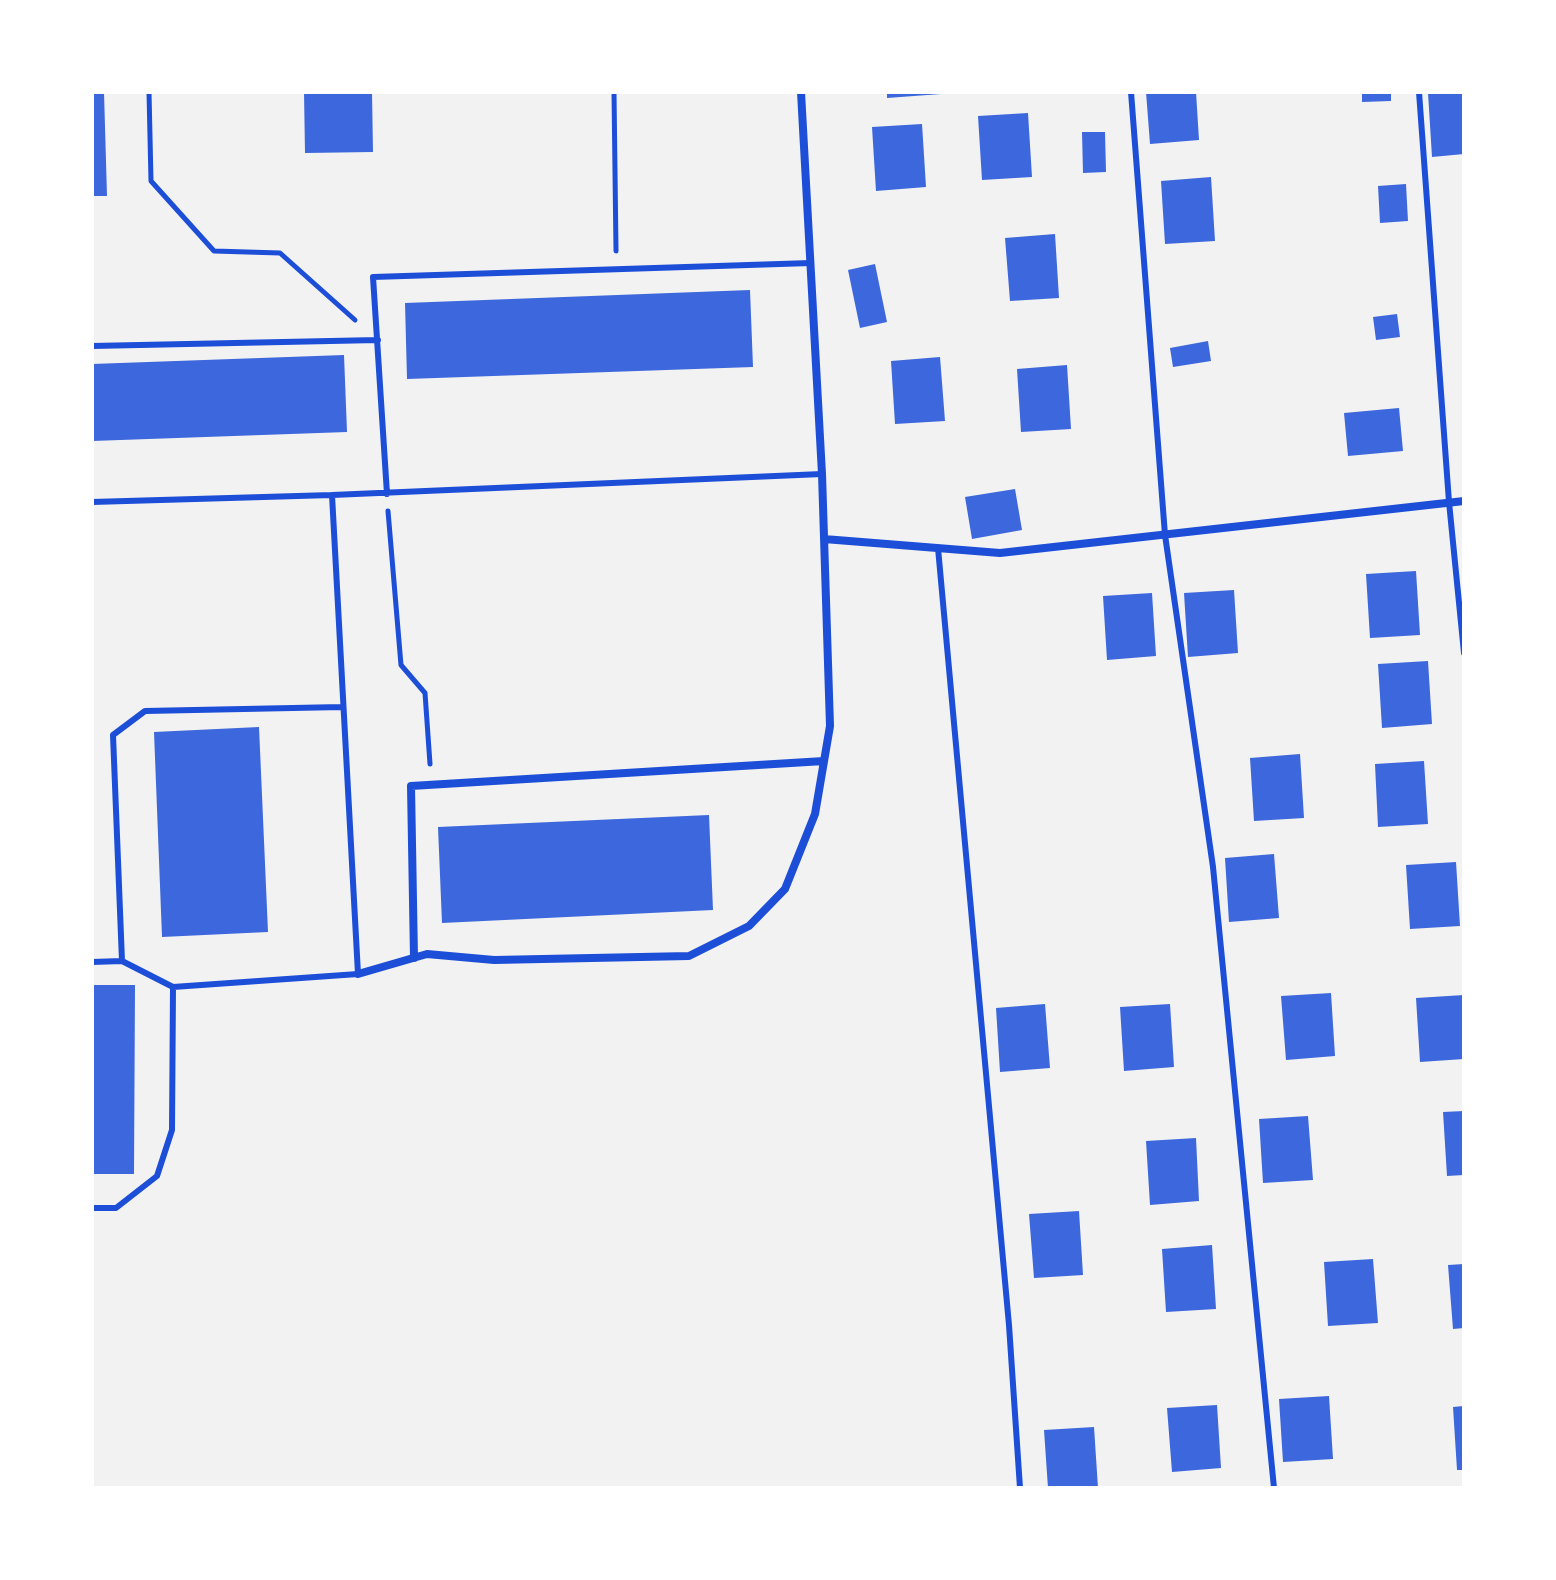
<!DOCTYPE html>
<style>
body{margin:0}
#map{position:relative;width:1556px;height:1580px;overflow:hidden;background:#f2f2f2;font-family:Arial,sans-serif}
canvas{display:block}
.frame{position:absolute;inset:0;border:94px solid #fff;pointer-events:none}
</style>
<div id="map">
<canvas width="1556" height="1580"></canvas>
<div class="frame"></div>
</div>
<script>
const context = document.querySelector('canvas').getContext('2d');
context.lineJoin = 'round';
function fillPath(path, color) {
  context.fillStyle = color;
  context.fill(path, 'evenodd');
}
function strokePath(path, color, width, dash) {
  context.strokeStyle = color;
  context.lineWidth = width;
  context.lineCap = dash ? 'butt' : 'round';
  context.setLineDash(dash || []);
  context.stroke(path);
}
fillPath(new Path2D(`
 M92 92H104L107 196H92Z
 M304 92H372L373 152 305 153Z
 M887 92H941V94L887 98Z
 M1146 92H1196L1199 140 1150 144Z
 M1362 92H1391V101L1362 102Z
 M1464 92V154L1432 157 1428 93Z
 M1028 113 1032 177 982 180 978 116Z
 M922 124 926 187 876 191 872 127Z
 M1082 132H1105L1106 172 1083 173Z
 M1211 177 1215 241 1165 244 1161 181Z
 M1406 184 1408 221 1380 223 1378 186Z
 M1055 234 1059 298 1010 301 1005 238Z
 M875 264 887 322 860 328 848 270Z
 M750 290 753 367 407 379 405 303Z
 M1397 314 1400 337 1376 340 1373 317Z
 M1208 341 1211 361 1173 367 1170 348Z
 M344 355 347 432 92 441V364Z
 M940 357 945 421 895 424 891 361Z
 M1067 365 1071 429 1021 432 1017 369Z
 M1399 408 1403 451 1348 456 1344 413Z
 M1015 489 1022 530 972 539 965 497Z
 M1416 571 1420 635 1370 638 1366 574Z
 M1234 590 1238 653 1188 657 1184 593Z
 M1152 593 1156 656 1107 660 1103 596Z
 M1428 661 1432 724 1382 728 1378 664Z
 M259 727 268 932 162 937 154 732Z
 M1300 754 1304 818 1254 821 1250 758Z
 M1424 761 1428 824 1378 827 1375 764Z
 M709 815 713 910 442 923 438 827Z
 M1274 854 1279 918 1229 922 1225 858Z
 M1456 862 1460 926 1410 929 1406 865Z
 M92 985H135L134 1174H92Z
 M1331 993 1335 1056 1286 1060 1281 996Z
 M1464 995V1059L1420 1062 1416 998Z
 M1045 1004 1050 1068 1000 1072 996 1008Z
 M1170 1004 1174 1067 1124 1071 1120 1007Z
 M1464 1111V1175L1447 1176 1443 1112Z
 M1308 1116 1313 1180 1263 1183 1259 1119Z
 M1196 1138 1199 1201 1150 1205 1146 1141Z
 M1079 1211 1083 1275 1034 1278 1029 1214Z
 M1212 1245 1216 1309 1166 1312 1162 1249Z
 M1373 1259 1378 1323 1328 1326 1324 1262Z
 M1464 1264V1328L1453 1329 1448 1265Z
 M1329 1396 1333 1459 1283 1462 1279 1399Z
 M1217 1405 1221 1468 1172 1472 1167 1408Z
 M1464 1406V1470H1457L1453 1407Z
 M1094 1427 1098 1488H1048L1044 1430Z`), '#3d67dc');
strokePath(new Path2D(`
 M149 92 151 181 214 251 280 253 355 320
 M614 92 616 251
 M388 511 401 665 425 693 430 764`), '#1d4ed8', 5);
strokePath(new Path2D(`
 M1131 92 1165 535 1213 867 1274 1488
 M1419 92 1449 502 1464 653
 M92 346 378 340
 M387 494 373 277 811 263
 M92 502 332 495
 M938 548 1009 1325 1020 1488
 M122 961 113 735 145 711 342 707
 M92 962 122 961 173 987
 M92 1208H116L157 1176 172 1130 173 987 358 974 332 495 822 474`), '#1d4ed8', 6);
strokePath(new Path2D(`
 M824 539 1000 553 1464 501
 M414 958 411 786 824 761
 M358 974 427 954 494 960 689 956 749 926 785 889 815 814 830 726 822 474 801 92`), '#1d4ed8', 8);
</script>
